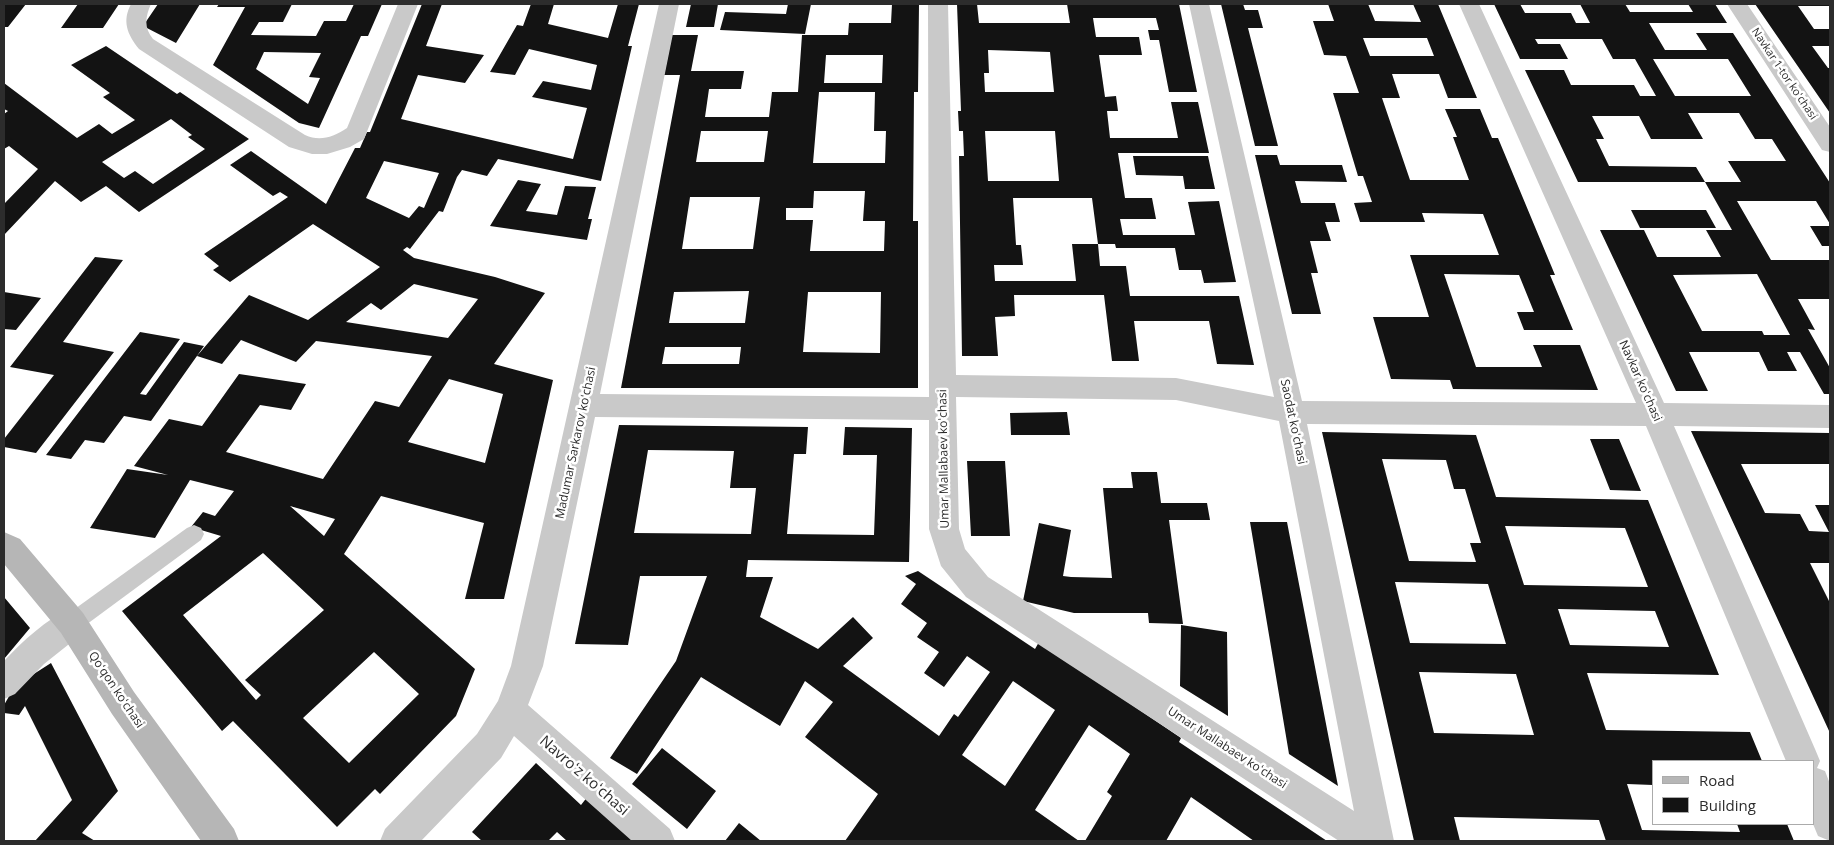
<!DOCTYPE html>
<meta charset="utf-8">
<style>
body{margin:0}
#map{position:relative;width:1834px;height:845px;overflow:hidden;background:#fff;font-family:"Open Sans",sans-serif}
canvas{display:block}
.frame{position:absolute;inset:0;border:5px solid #2c2c2c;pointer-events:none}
.legend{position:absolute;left:1652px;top:760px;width:162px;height:65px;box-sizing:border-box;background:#fff;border:1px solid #ababab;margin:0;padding:6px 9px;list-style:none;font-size:15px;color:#2c2c2c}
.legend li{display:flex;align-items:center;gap:10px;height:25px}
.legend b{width:25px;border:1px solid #ababab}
</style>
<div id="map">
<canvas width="1834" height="845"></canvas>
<div class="frame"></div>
<ul class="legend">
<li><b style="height:6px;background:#b6b6b6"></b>Road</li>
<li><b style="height:14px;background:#131313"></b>Building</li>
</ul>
</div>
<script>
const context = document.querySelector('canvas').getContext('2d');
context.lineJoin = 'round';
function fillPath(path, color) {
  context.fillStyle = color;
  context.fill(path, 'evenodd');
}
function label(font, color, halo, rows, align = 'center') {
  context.font = font + ' "Open Sans",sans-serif';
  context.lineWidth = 5;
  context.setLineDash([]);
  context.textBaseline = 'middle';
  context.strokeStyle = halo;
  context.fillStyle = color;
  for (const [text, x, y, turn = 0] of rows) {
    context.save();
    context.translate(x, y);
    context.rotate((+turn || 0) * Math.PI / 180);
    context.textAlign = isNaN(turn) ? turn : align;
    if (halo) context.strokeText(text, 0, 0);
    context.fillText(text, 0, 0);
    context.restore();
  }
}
fillPath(new Path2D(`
 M4 4H26L8 27H4Z
 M78 4H119L103 28H61Z
 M158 4H200L176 43 143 26Z
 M219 4H292L283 22H259L251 35 316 36 324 21H346L354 4H382L368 36H361L319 128 299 123 213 65 245 7H217ZM264 52 321 53 309 77 320 78 308 104 256 69Z
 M422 4H442L426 46 484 55 465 83 418 75 401 119 573 159 587 108 532 97 543 81 591 90 597 65 529 49 515 75 490 72 517 25 523 26 531 4H554L548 24 608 38 618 4H639L628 46H632L601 181 498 159 487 176 462 170 457 177 443 212 439 211 410 249 407 247 403 250 414 258 495 277 545 293 494 364 553 380 504 599H465L484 523 381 496 344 554 475 669 456 716 380 794 375 789 337 827 233 721 222 731 122 611 221 536 191 527 203 512 215 516 234 491 190 480 155 538 90 528 127 469 168 475 134 466 169 419 202 426 239 374 306 384 291 410 260 405 226 452 323 479 375 401 399 407 432 356 316 341 296 362 241 340 222 364 197 356 249 295 308 320 380 267 313 224 230 282 213 270 219 266 204 254 288 197 280 192 273 196 230 165 251 151 326 204 355 148H360L367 132H370ZM384 161 439 173 424 208 419 206 409 218 366 198ZM414 284 478 299 448 338 346 322 371 303 381 310ZM449 379 503 394 485 463 408 442ZM290 506 335 519 324 536ZM263 553 324 610 245 680 261 695 256 700 183 615ZM374 652 419 694 349 763 303 718Z
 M691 4H718L714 27H686Z
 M788 4H811L805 34 720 30 725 12 786 14Z
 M892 4H919L918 92H914L913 221H918V388H621L680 75H664L672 35H698L691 71H744L741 89H709L705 117H769L772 92H798L802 35H848L849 23H891ZM826 55H883L882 83H824ZM819 92H875L874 131H886L885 163H813ZM701 131H768L764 162H696ZM814 191H865L863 221H885L884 251H810L813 220H786V208H813ZM690 197H760L753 249H682ZM749 291 745 323H669L674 292ZM808 292H881L880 353 803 352ZM665 347H741L739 364H662Z
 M957 4H977L979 23H1070L1067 4H1179L1197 92H1169L1159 40H1150L1148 30H1159L1156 18H1093L1096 37H1139L1142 55H1099L1105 97 1116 96 1118 111H1107L1110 138H1178L1171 102H1198L1209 153H1118L1125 198H1152L1156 219H1120L1123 235H1195L1188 202 1219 201 1236 282 1204 283 1201 270H1179L1175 248H1116L1115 244H1098L1092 198H1013L1016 245H1021L1023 265H994L995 281H1076L1072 244H1098L1100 266H1126L1130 296H1239L1254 365 1217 364 1209 321H1134L1139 361H1112L1104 295H1014L1015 316 995 317 998 356H962L959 156H964L963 131H959L958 111H961ZM988 50 1050 52 1054 92H985L984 73H989ZM985 131H1055L1059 181H988Z
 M1221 4H1243L1245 10H1258L1263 28H1248L1278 146H1255Z
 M1328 4H1368L1375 21 1421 22 1413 4H1438L1477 98H1448L1439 74H1392L1400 98H1382L1410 180H1469L1453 137H1457L1445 109H1480L1492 138H1498L1555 275H1550L1573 330H1524L1517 312H1534L1519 275 1444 274 1476 367H1542L1533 345H1580L1598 390 1453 389 1450 380 1391 379 1373 317H1429L1410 255H1499L1483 214 1422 213 1425 222H1360L1354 203 1372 202 1363 176H1358L1333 93H1359L1346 56 1324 55 1313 21H1334ZM1363 38H1427L1434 56H1370Z
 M1494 4H1520L1525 13H1571L1576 23H1590L1580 4H1625L1630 12H1693L1688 4H1715L1727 23H1649L1665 50H1707L1696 33H1733L1830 183V224L1816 201H1737L1771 260H1830V299H1798L1815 330 1808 329 1830 368V394H1824L1800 352H1787L1797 371H1768L1759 352H1689L1708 391H1676L1600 230H1644L1657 257H1721L1706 230H1732L1705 182H1741L1728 161H1786L1772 139H1755L1739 113H1688L1703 139H1651L1639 116H1592L1604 139H1596L1609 166 1696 167 1705 182H1578L1525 70H1564L1571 85H1634L1640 96H1656L1635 59H1613L1602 39H1535L1538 44H1560L1568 59H1520ZM1653 59H1728L1751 96H1675ZM1757 274 1790 335H1764L1762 331H1702L1673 275Z
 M1755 4H1830V6H1798L1814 29H1830V46H1812L1828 68H1830V113Z
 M106 46 177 94 180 92 249 139 139 212 106 186 81 202 55 181 4 235V204L38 169 9 146 4 149V114L8 111 4 109V83L77 138 99 124 112 134 135 120 103 97 110 93 71 65ZM171 119 192 135 188 137 205 149 153 184 135 171 124 178 102 162Z
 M1255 155H1277L1280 165H1342L1347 182 1295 181 1301 203H1335L1340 222H1325L1331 241H1310L1318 273H1311L1321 314H1292Z
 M1133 156H1208L1215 189H1185L1183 176 1136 175Z
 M518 180 541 184 526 211 557 215 565 186 596 187 588 219H592L587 240 490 226Z
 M1631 210H1706L1716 228H1640Z
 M1810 226H1830V246H1822Z
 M95 257 123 260 63 342 114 352 36 453 4 447V439L54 375 10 367Z
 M4 292 41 298 16 330 4 329Z
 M140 332 180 339 140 394 146 395 184 342 204 346 151 421 124 416 104 443 85 440 71 459 46 455Z
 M1067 412 1070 435H1011L1010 413Z
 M619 425 808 427 806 454H794L787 534 874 535 877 455H843L845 427 912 428 909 562 748 560 746 577H773L760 617 818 649 853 617 873 638 843 666 939 736 954 714 958 717 990 672 967 656 944 687 924 673 939 652 917 637 927 623 901 604 916 584 905 576 918 571 1035 649 1039 642 1181 738 1179 742 1327 841H1254L1191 797 1166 841H1085L1112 796 1107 792 1130 754 1089 725 1035 810 1079 841H845L878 794 805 737 833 702 805 681 780 726 701 677 637 774 610 758 676 661 707 576H640L628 645 575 644ZM648 450 734 451 730 488H756L751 534 634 533ZM1013 681 1055 710 1005 786 962 755Z
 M1691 431 1830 433V464H1741L1765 513 1800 514 1809 531 1829 532 1815 505H1830V563H1810L1830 603V733Z
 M1322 432 1476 435 1496 497 1648 500 1719 675 1587 673 1606 730 1750 732 1762 761H1653V785L1627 784 1642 830 1740 832 1737 824H1787L1794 841H1606L1599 820 1454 817 1460 841H1414ZM1382 459 1446 460 1454 489H1465L1481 543H1470L1476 562 1409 561ZM1505 526 1625 528 1648 587 1524 585ZM1395 582 1488 584 1506 644 1410 643ZM1558 609 1655 611 1669 647 1570 645ZM1419 672 1516 674 1534 735 1434 733Z
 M1590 439H1619L1641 491 1610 490Z
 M967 461H1005L1010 536H971Z
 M1131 472H1157L1161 503H1207L1210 520H1169L1183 624 1149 623 1148 613H1074L1023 601 1039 523 1071 530 1063 576 1071 577 1112 578 1103 488H1133Z
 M1250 522H1287L1338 786 1289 754Z
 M4 597 30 628 4 659Z
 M1181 625 1227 632 1228 716 1180 686Z
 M51 663 118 791 82 833 95 841H35L72 800 25 706 19 715 4 713V705L15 686Z
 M662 748 716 791 687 829 632 784Z
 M536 763 581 805 588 796 637 841H567L557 832 548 841H482L472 832Z
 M739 823 761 841H725Z`), '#131313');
fillPath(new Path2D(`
 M194 525 201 528 204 534 201 540 79 630 72 633 65 630 61 623 65 616 187 528Z`), '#c9c9c9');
fillPath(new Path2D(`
 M131 4H151C145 17 144 28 153 39L305 135C320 142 333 137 347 128L398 4H418L364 139 350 147 327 154H312L289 147 139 49C127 34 122 21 131 4Z
 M659 4H679L600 394 929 397 928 4H948L956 375 1176 378 1274 397 1189 4H1209L1302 401 1636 403 1459 4H1479L1664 403 1830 405V428L1674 426 1815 749 1820 761 1817 768 1825 771 1830 784V841L1818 836 1813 824V761H1786L1646 426 1307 424 1394 841H1339L966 597 941 566 929 529V420L595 417 543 666 528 705 670 829 675 841H632L514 736 501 758 421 841H380L385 829 477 734 498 701 511 666ZM956 397 1176 400 1279 421 1354 811 988 577 965 549 959 529Z
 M1727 4H1747L1830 127V152L1822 150Z
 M72 608 83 613 87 623 83 633 44 664 15 694 4 699V661C23 641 46 619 72 608Z`), '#c9c9c9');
fillPath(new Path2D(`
 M4 532 20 539 83 613 134 692 234 829 239 841H201L112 714 61 633 4 564Z`), '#b6b6b6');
label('11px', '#2c2c2c', '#fff', [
 ["Navkar 1-tor koʻchasi",1784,74,56]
]);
label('12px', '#2c2c2c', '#fff', [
 ["Navkar koʻchasi",1640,381,66],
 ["Saodat koʻchasi",1293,422,78],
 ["Madumar Sarkarov koʻchasi",576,443,-78],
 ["Umar Mallabaev koʻchasi",944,459,-91],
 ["Qoʻqon koʻchasi",116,690,56],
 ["Umar Mallabaev koʻchasi",1227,748,33]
]);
label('15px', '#2c2c2c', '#fff', [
 ["Navroʻz koʻchasi",584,776,41]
]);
</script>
